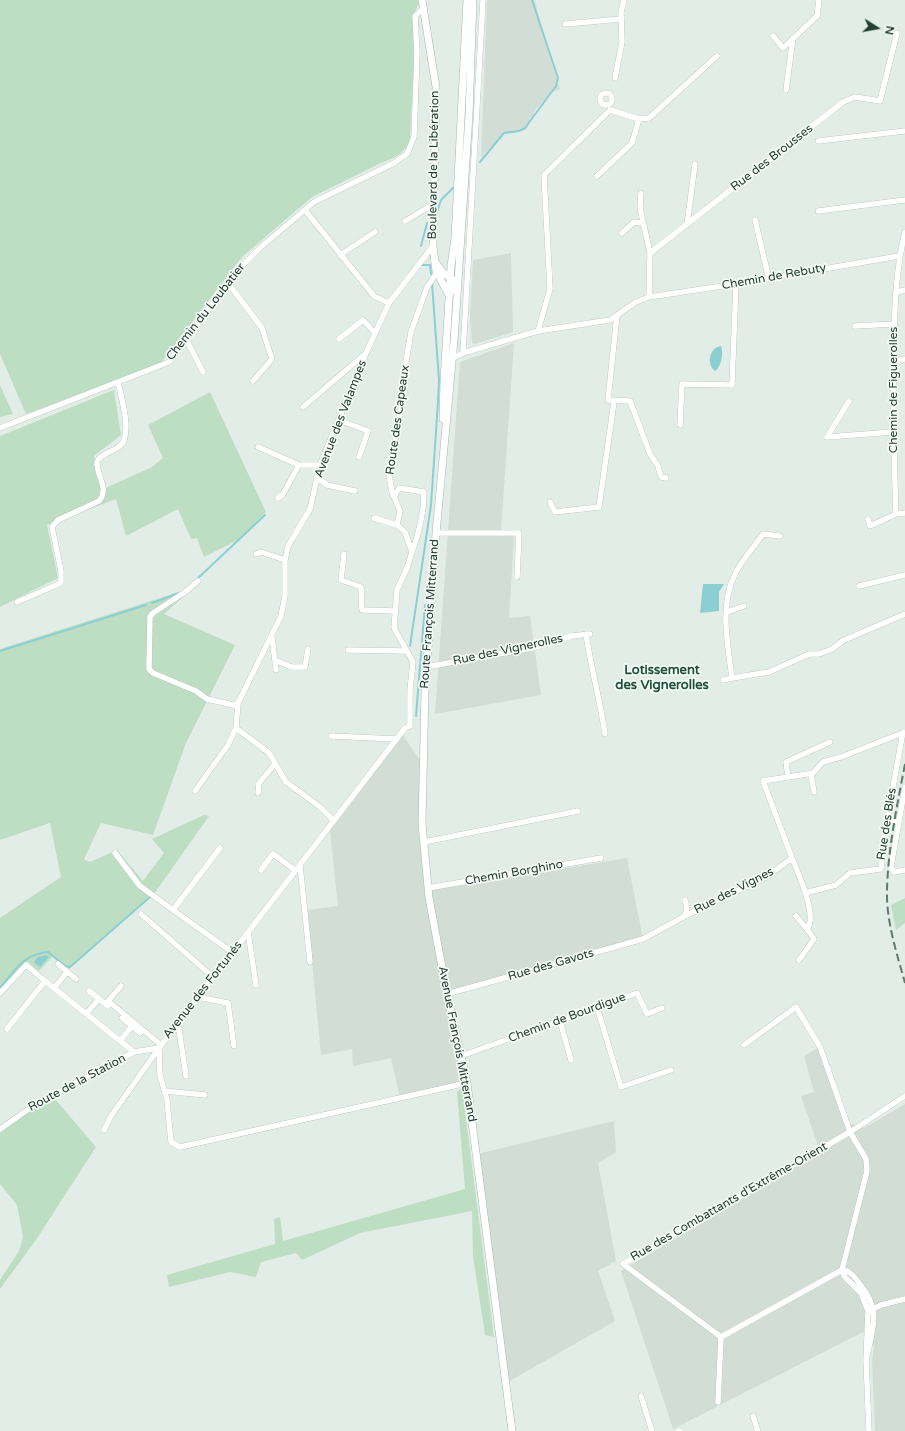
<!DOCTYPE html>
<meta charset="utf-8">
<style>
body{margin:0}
#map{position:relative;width:905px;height:1431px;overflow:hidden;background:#e3ede8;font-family:"Varela Round",sans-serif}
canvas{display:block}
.north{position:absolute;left:857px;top:8px;width:40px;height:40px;-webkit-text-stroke:3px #f4f9f6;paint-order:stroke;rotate:101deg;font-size:11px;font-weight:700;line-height:16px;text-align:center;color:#233f34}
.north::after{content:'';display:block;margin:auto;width:14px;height:18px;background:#233f34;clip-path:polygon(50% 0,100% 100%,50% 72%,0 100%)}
</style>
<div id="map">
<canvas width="905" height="1431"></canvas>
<div class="north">N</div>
</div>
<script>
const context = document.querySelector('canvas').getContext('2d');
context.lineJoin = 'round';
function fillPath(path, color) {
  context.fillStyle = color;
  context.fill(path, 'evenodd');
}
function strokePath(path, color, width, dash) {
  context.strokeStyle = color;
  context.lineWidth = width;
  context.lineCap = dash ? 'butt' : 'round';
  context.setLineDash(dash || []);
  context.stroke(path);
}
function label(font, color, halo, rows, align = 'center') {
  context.font = font + ' "Varela Round",sans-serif';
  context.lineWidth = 3.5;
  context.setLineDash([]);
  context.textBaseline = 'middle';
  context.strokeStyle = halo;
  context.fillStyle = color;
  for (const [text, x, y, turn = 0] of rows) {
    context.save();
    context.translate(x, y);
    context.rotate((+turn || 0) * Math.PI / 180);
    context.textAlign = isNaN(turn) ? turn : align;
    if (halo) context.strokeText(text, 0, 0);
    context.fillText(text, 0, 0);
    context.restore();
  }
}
fillPath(new Path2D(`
 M487 0H535L541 26 560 89 551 93 536 109 527 129 520 132 504 134 481 157Z
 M511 253 513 332 475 344 472 343 470 316 473 260Z
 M514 343 501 530 514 537 509 618 530 616 541 695 435 714 460 362Z
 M403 735 423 765 428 891 627 858 643 939 447 994 467 1083 400 1098 391 1058 353 1066 352 1049 321 1055 307 910 338 906 330 830Z
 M820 1047 848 1123 864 1128 905 1104V1431H875L872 1363 874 1345 863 1332 673 1429 621 1271 820 1152 801 1096 814 1092 804 1056Z
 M614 1121 616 1152 598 1163 616 1261 598 1271 615 1321 506 1383 477 1154Z`), '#d2ddd6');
fillPath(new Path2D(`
 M0 0H420L413 17 414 62 410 139C405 153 397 157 383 162L312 197 242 257 160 364 26 414 0 354Z
 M0 385 13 414 0 417Z
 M114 390 121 435 94 456 101 490 152 467 163 458 148 425 210 392 266 512 240 539 204 557 197 538 191 539 178 509 126 536 116 499 47 525 58 578 0 607V436Z
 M201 581 164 614 235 645 186 743 153 835 101 823 84 859 90 862 117 850 143 881 164 853 152 839 204 815 209 816 154 894 67 971 53 956 39 971 27 961 0 992V918L61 877 50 823 0 840V649L179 592Z
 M905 898V923L896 930 891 905Z
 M462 1087 494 1337 485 1335 473 1256 472 1211 360 1233 302 1260 296 1253 261 1262 256 1277 230 1272 169 1287 167 1275 275 1244 274 1219 280 1217 283 1241 465 1189 457 1092Z
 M55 1099 96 1147 36 1240 0 1289V1280L19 1251 23 1237 17 1205 0 1184V1133L34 1108Z`), '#bddec2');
fillPath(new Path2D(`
 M721 346C724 352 721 368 715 371 706 364 709 348 721 346Z
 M703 584H724L719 592V611L700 613Z
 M46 955 49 957 40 967 34 962 38 957Z`), '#8ccfd2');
strokePath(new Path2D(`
 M480 162 504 133 519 131 525 128 556 86 558 78 532 0
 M437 212 441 200 453 188
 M421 246 427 223
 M422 265H430L431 274
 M197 579 265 515
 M152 603 179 593
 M410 646 431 505 438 402 439 380 432 283
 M0 651 146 605
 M416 716 425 605
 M0 988C15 970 24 954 48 952L65 966 70 967 150 897`), '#8ccfd2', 2);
const minor = new Path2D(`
 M565 24 621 19
 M773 36 783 48 817 16 819 0
 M615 78 622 42 621 12 624 0
 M786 90 793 38
 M600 99a6 6 0 1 1 12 0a6 6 0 1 1-12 0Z
 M610 110 639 119 649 118 717 56
 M818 141 905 131
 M597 176 632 143 639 119
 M641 193 640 208 650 253
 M305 210 374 296 389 303
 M818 211 905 200
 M755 220 769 279
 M405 221 432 205
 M687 225 695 164
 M905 232C895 273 894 316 894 359 893 411 894 462 896 514L905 513
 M622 233 634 222 643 223
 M340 255 375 232
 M438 271 427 287 411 332 406 361 405 387 389 475 392 492 400 511 397 525 405 532 412 552 407 568 397 590 394 628 413 662 410 690V726L405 728 159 1048 160 1075 167 1100 171 1142 180 1147 467 1083
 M228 283 262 328 272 359 253 381
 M897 292 905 290
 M649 297 650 253 843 102 855 97 880 101 897 33
 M617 315 608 400 630 401 650 454 658 466 661 477 666 478
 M855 326 894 324
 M538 331 550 289 544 175 610 110
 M186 339 203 372
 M339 339 363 320 375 333
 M463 353 483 0
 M453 358 463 353 538 331 610 320 636 302 649 297 736 284 899 256
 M894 361 905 359
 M849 401 827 437 893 432
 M303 407 365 354
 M339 420 368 431 359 457
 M680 425 682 384 732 385 736 284
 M0 428 169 362 237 271 261 247 314 202 394 163 407 154 414 137 417 54 415 16 424 8
 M258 447 299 465H320
 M317 477 327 485 355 491
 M394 497 399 488 424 492C424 513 419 533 412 552
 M278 498 283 494 299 465
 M550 502 555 512 599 507 614 402
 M374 518 397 525
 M868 519 870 526 896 514
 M436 533H519L517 577
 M780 536 763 534C754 547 742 560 735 574 719 606 728 645 732 678L769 672 809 654H819L832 649 844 640 905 614
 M256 554 261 552 285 560
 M344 554 341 580 361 587 362 610 395 611
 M198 581 185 592 153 613 150 617 149 669 153 673 196 691 207 699 238 706
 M859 586 905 575
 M17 602 61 583V571L52 527 58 520 99 501C110 488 96 476 97 462 101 453 113 452 120 446 133 435 121 397 118 382
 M727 612 744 606
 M586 634C591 668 600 700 605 734
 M272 637 276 670
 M348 650 406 651
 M275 660 291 667H305L308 649
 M426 667 532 648 572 636 590 634
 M723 680 732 678
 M236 728 269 753 286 782 319 806 334 821
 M331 736 396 739
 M811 774 814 792
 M788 777 786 762 830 742
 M905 787 891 867 894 872 905 870
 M195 791 228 745 236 728 238 703 281 616 285 596V560L288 546 310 509 320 465 366 353 389 303 433 246
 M258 793 259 783 275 764
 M887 820 899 822
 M424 842 578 811
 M220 848 173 910 232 952
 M115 853 140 886 173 910
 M792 858C798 872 818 917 807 929L814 939 799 960
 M300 865 310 962
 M261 870 273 854 295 870
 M428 888 601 858
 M805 893 836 885 850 873 881 869 887 820 903 732
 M141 914 213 977
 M685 916 766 877 792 858 763 781 813 773 823 762 841 757 905 732
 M796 916 807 929
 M248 932 256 985
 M58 964 76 979
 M121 986 108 1001 161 1045
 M54 988 67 972
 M89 991 108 1006
 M0 993 26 965 45 981
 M447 994 643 939 685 916 687 907 685 900
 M198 997 228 1003 234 1046
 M597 1007 621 1087 671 1070
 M86 1014 99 999
 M122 1018 140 1033
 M560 1021 571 1060
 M178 1023 186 1076
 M7 1029 45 981 134 1052
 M120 1041 132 1026
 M744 1045 796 1007 820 1047 850 1132 905 1096
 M461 1056 637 993 647 1014 662 1008
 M165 1091 205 1095
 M0 1129 36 1104 134 1052 159 1048
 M104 1130 111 1116 159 1048
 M850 1132 866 1159 867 1171 842 1270 721 1337 623 1264Z
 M871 1310 881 1305 905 1299
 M866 1360C873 1328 882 1310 859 1283 854 1276 850 1271 842 1270L844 1276 861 1293 868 1311 866 1360 869 1431
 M641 1396 652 1431
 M718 1402 721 1337
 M753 1416 758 1431
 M678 1431H680`);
const tertiary = new Path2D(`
 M422 0 436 87 433 246 436 271 449 295
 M434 260C437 264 440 270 444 273 452 280 455 278 455 291`);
const secondary = new Path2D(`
 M473 0 469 115 454 341 436 533 425 692 422 823 429 898 447 994 467 1083 512 1431
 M443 419 444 381 451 266 455 238 467 0`);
strokePath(minor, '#a6b5ae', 6);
strokePath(tertiary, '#a6b5ae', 8);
strokePath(secondary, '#a2b9ae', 8);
strokePath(minor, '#fff', 5.5);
strokePath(tertiary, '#fff', 7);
strokePath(secondary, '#fff', 7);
strokePath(new Path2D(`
 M905 764C897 806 888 848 887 890 886 921 897 954 905 983`), '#5e7a6f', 2, [8, 4]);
label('12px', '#233f34', '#f4f9f6', [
 ["Rue des Brousses",772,158,-38],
 ["Boulevard de la Libération",434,165,-89],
 ["Chemin de Rebuty",774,277,-10],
 ["Chemin du Loubatier",206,312,-52],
 ["Chemin de Figuerolles",894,390,-90],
 ["Avenue des Valampes",341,419,-69],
 ["Route des Capeaux",398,420,-82],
 ["Route François Mitterrand",430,614,-86],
 ["Rue des Vignerolles",508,650,-12],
 ["Rue des Blés",887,824,-81],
 ["Chemin Borghino",514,873,-10],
 ["Rue des Vignes",734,891,-27],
 ["Rue des Gavots",551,965,-16],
 ["Avenue des Fortunés",203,990,-52],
 ["Chemin de Bourdigue",567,1018,-20],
 ["Avenue François Mitterrand",457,1044,79],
 ["Route de la Station",77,1083,-28],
 ["Rue des Combattants d'Extrême-Orient",729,1202,-30]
]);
label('bold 13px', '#1f513f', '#f4f9f6', [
 ["Lotissement",662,671],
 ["des Vignerolles",662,686]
]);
</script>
